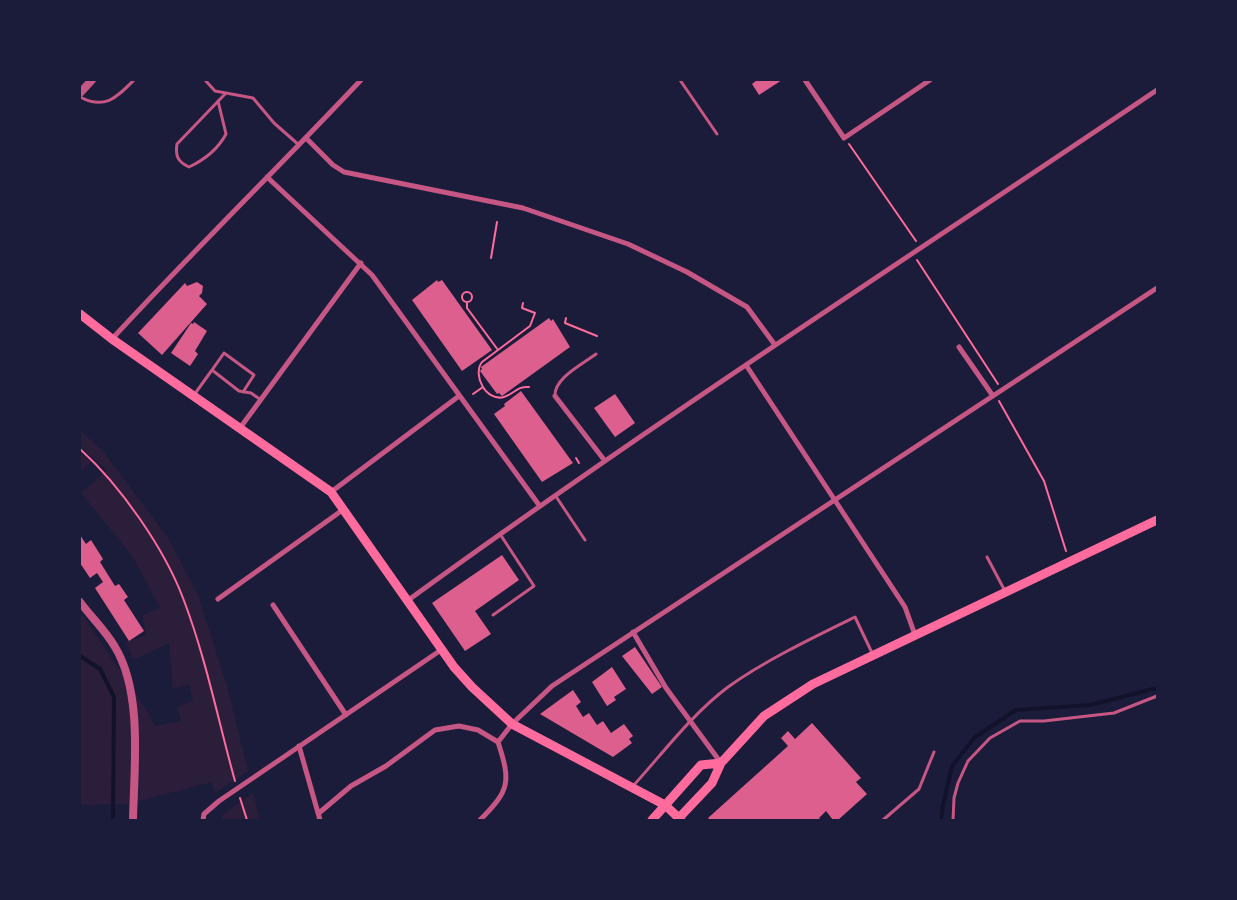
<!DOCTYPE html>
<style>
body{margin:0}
#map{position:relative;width:1237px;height:900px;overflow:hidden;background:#1b1b3a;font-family:"Times New Roman",serif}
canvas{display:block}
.frame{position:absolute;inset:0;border:81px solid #1b1b3a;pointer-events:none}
</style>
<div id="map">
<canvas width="1237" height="900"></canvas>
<div class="frame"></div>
</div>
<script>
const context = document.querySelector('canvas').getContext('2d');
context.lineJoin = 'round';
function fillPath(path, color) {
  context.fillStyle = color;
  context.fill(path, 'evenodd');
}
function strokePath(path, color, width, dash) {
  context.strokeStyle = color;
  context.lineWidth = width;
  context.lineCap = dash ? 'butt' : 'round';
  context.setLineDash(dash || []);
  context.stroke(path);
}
fillPath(new Path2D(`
 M80 430 102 450 168 538 198 595 227 686 248 771 215 793 212 782 127 804 80 805V611L149 714 155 726 181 721 177 707 193 701 189 684 173 689 169 643 133 660 126 642 146 635 142 615 160 608 133 557 81 493 107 470 80 446Z
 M80 452 91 462 80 472Z
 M253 793 260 820H223L222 815Z`), '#2a1e3b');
strokePath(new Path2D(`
 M80 656 100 669 114 697 113 820
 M941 820 943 805 952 766 975 737 1016 710 1090 705 1157 688`), '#12122b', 4);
fillPath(new Path2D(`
 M757 80H782L759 95 752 84Z
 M437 280 438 282 442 280 492 350 462 371 412 300Z
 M197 282 203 286 202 293 199 296 207 304 162 355 138 333 185 283 187 286Z
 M549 318 551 321 553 319 570 347 502 396 499 393 497 394 480 371 482 369 481 367Z
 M194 322 207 331 195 351 198 354 190 366 171 353 191 323 193 324Z
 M521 391 573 463 542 482 494 414 505 406 504 404Z
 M615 394 635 423 615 437 594 408Z
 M80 535 86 544 91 540 103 559 100 562 115 586 119 584 128 597 124 600 144 631 129 641 95 588 103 582 97 573 90 578 80 563Z
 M502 555 519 580 475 611 491 634 465 651 432 603Z
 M635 647 662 687 652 694 622 656Z
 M612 667 626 689 614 697 616 700 607 706 592 682Z
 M573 690 581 702 576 706 583 717 589 713 597 725 603 721 611 733 624 724 633 736 629 739 632 743 613 757 540 714Z
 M812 723 861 778 856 782 867 794 838 820H833L826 811 819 818 821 820H710L708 818 788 746 781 738 788 731 795 739Z`), '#dd5f8e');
strokePath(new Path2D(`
 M849 144 916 241
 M491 258 497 222
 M917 260 998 384
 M462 297a5 5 0 1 1 10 0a5 5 0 1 1-10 0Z
 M467 302V308L498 350
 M523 303 522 308 535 313 530 326 482 362C472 375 486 402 504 397 514 394 517 386 529 387
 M566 318 565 323 597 336
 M473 394 483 387
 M999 401 1044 481 1066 551
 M80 449C120 485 164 548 183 598 206 658 218 720 235 781
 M576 458 579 463
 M240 798 247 820`), '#ff6b9d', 2);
strokePath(new Path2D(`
 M205 80 215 91 253 98 274 123 299 145
 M680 80 717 134
 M80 97C105 110 116 98 134 80
 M218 101 226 134C218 149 204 160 189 167 178 162 175 156 177 144L226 93
 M212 370 224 353 254 375 243 392
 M194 395 212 370 239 391 251 393 261 400
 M555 396C554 378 583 364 596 354
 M555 495 585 540
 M987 557 1005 591
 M493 615 534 586 500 534
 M633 786C663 753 692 714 728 687 764 661 814 637 855 617L873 655
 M883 820 919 789 934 752
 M953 820 954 798 958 783 968 761 990 738 1020 721H1044L1114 713 1157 696`), '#c65784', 3);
strokePath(new Path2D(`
 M805 80 844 138 930 80
 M306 138 333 165 344 172 523 208 628 244 687 272 747 307 775 345
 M267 177 372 275 539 505
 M112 339C193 251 279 167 361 80
 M959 347 993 396
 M746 365 905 607 915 635
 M555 396 605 461
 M240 428 361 263
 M331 492 459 396
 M218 599 344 509
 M407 601C652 423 906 259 1157 90
 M273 605 346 715
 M633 632 666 688 721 763
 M498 742 512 724 552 686 1157 288
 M299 746 320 820
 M319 813 351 786 386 766 435 730 459 726 478 730 498 742
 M203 820 204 814 219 801 441 650
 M480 820C510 790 511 782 498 742`), '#c65784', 5);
strokePath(new Path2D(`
 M80 93 92 80
 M80 602C91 617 106 631 115 647 143 693 134 768 133 820`), '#c65784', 8);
strokePath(new Path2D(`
 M80 314 112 339 331 492 454 667 472 687 512 724 665 805 681 820
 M652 820 701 765 721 763
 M677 820 712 783 721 763 764 716 813 684 1157 520`), '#ff6b9d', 9);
</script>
